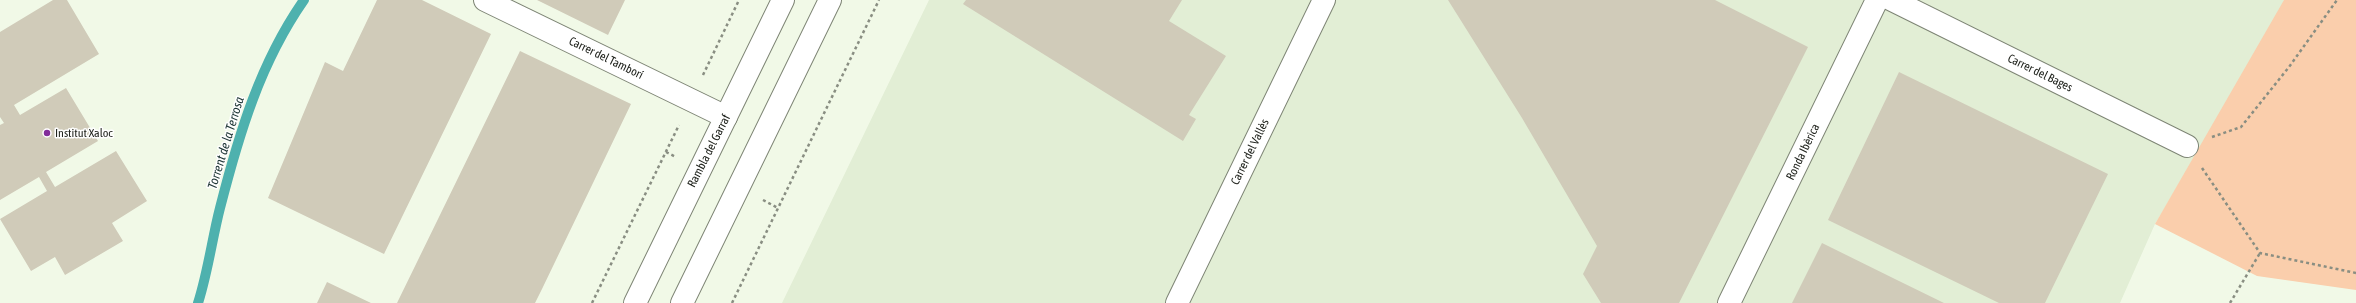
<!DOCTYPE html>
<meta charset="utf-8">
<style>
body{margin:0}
canvas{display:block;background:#f1f9e7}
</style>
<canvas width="2356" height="303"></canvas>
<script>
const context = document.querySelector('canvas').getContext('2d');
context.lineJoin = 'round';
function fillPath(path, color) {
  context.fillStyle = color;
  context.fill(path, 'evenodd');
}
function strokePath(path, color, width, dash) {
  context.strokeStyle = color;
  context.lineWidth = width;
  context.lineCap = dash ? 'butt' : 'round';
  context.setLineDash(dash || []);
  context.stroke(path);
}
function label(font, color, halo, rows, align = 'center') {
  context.font = font + ' "Asap Condensed",sans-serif';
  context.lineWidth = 3;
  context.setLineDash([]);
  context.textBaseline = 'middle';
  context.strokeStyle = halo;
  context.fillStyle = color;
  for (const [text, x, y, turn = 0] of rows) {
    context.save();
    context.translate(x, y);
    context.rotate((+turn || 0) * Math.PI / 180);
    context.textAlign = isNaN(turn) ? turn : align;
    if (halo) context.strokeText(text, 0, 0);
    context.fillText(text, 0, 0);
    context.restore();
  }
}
fillPath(new Path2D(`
 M929 0H2289L2155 224 2120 303H782Z`), '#e2eed5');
fillPath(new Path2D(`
 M2284 0H2356V290L2257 276 2155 224Z`), '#faceac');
strokePath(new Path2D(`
 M198 303C208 272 212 239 220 208 239 134 260 63 304 0`), '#4eb1ae', 10);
fillPath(new Path2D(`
 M53 0H67L99 54 14 105 20 115 66 88 98 141 46 172 55 187 116 151 147 201 112 223 123 241 65 275 55 257 31 271 0 219 47 191 39 177 0 200V125L4 123 0 117V32Z
 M377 0H422L491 34 384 254 268 198 325 62 343 71Z
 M537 0H625L608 35Z
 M966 0H1182L1169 21 1226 56 1189 115 1196 119 1183 141 963 4Z
 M1448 0H1715L1808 47 1679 303H1601L1583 274 1597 246 1522 118Z
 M520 51 631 104 542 289 535 303H397Z
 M1899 72 2108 174 2045 303H1999L1828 220Z
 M1822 243 1899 281 1944 303H1792Z
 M327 282 371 303H317Z`), '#d0cbb9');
const minor = new Path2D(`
 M485 0 726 117
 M1892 0 2187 146
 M1177 303 1324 0
 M1729 303 1877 0`);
const tertiary = new Path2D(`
 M635 303 783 0
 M682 303 830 0`);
strokePath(minor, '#7e8575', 24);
strokePath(tertiary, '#7e8575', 24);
strokePath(new Path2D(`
 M703 75 739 0
 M2212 137 2241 127 2289 67 2337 0
 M666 152 676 157
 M2202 168 2260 253 2356 273
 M763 200 778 208
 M592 303 679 125
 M732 303 879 0
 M2230 303 2260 253`), '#898e82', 2.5, [3, 3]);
strokePath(minor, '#fff', 22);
strokePath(tertiary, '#fff', 22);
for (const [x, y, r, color] of [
 [47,133,4,"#822c9a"]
]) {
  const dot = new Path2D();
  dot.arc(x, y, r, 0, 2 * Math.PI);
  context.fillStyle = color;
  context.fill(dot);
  strokePath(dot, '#fff', 1.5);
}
label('12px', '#21241e', '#fff', [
 ["Carrer del Tamborí",606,58,26],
 ["Carrer del Bages",2040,73,26],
 ["Rambla del Garraf",709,151,-63],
 ["Carrer del Vallès",1250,152,-64],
 ["Ronda Ibèrica",1803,152,-64]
]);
label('12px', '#21241e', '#fff', [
 ["Institut Xaloc",55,133]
], 'left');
label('italic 13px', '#1f3736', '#fff', [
 ["Torrent de la Terrosa",226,143,-73]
]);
</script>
